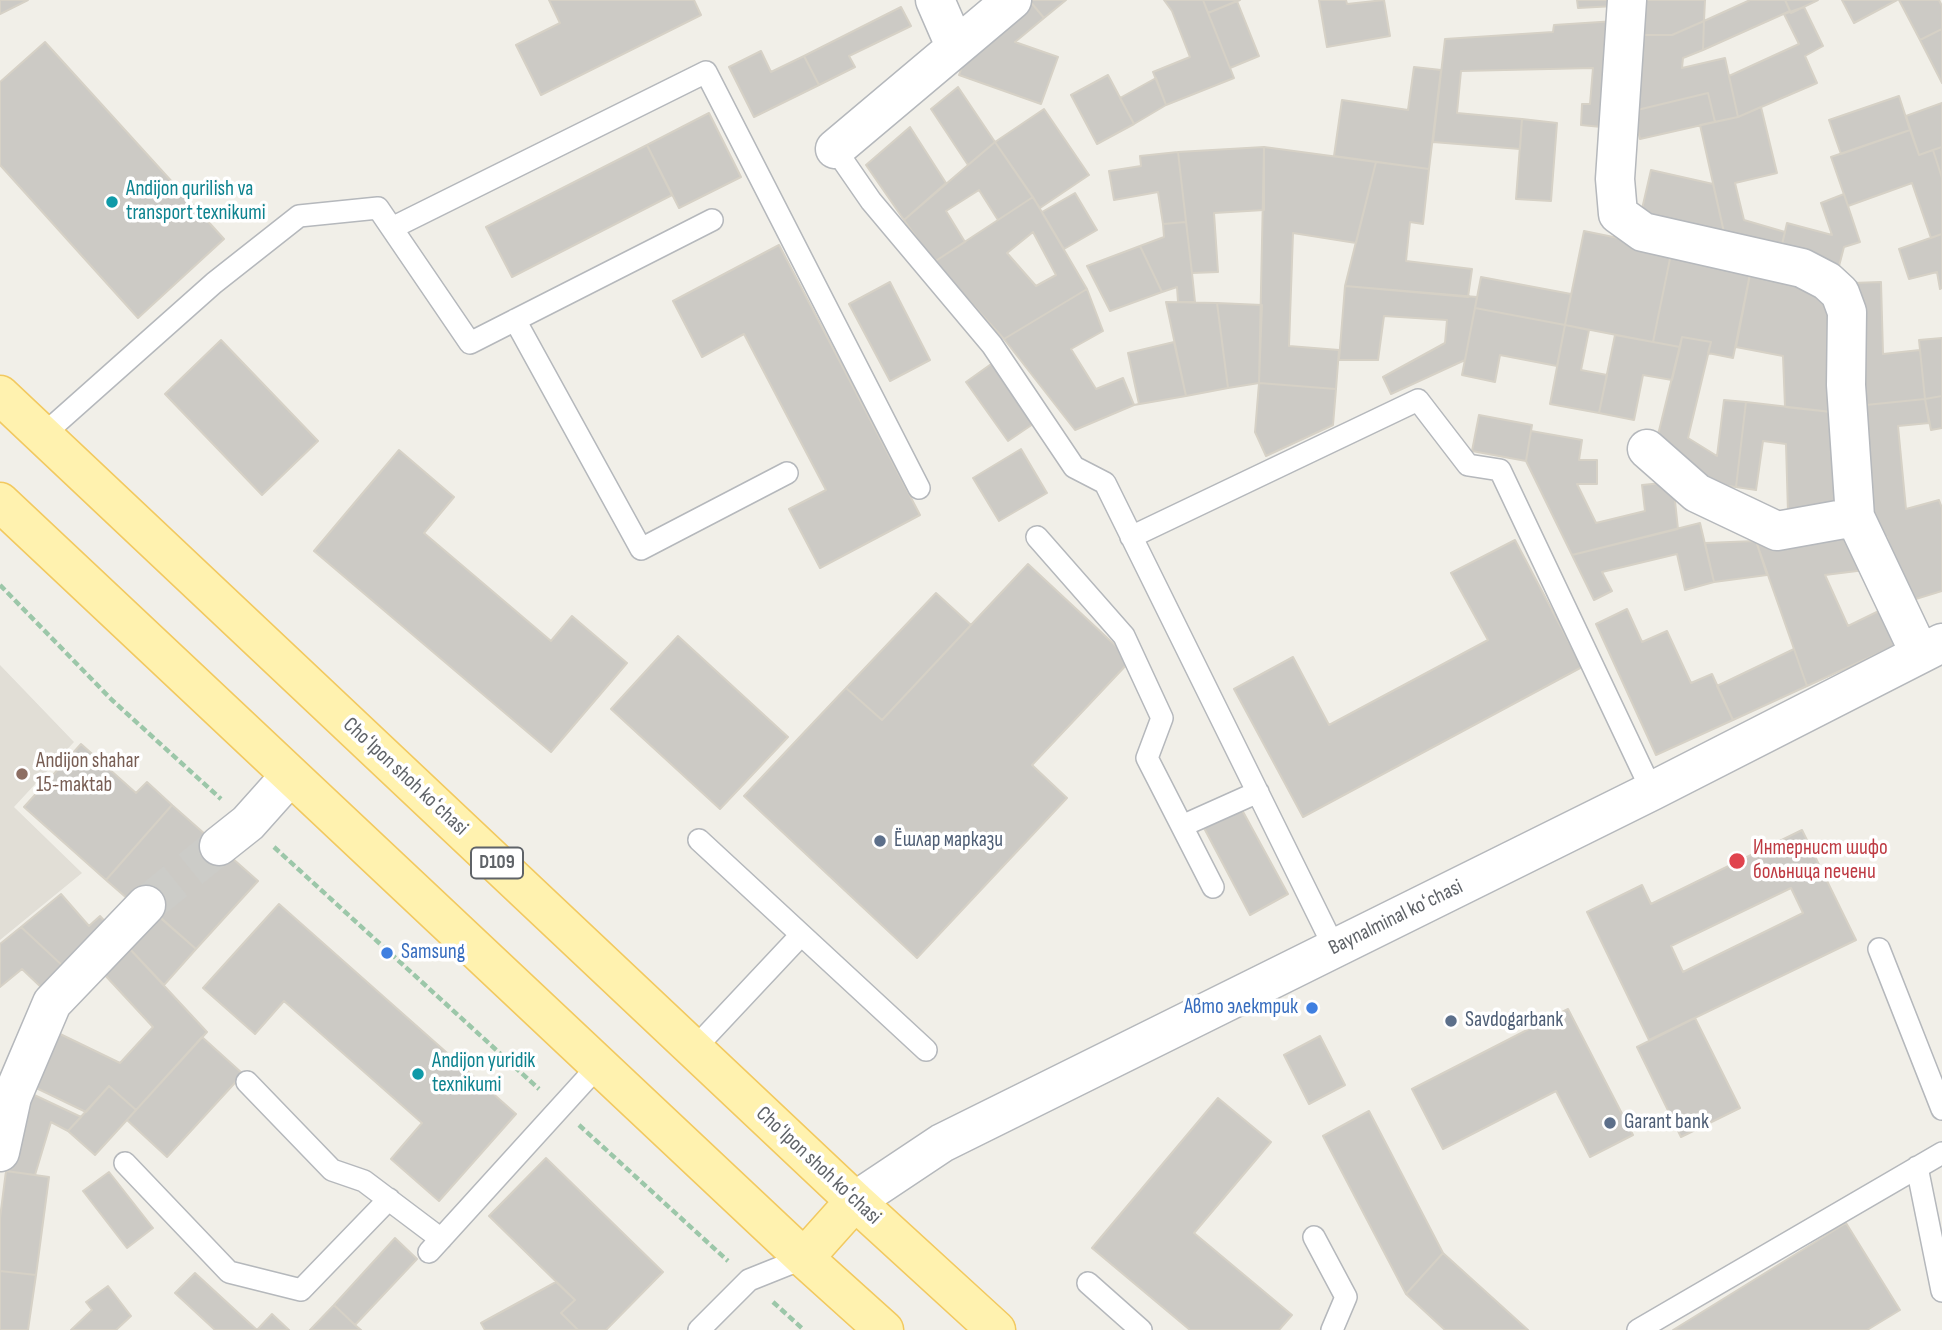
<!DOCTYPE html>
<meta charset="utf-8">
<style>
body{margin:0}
canvas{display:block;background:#f1efe8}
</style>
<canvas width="1942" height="1330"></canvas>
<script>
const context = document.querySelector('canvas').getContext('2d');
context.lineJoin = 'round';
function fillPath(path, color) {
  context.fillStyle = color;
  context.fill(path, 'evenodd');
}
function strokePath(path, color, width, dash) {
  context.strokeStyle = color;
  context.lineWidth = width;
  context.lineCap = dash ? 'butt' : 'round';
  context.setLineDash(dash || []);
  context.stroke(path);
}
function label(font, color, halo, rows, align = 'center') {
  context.font = font + ' "Sofia Sans Condensed",sans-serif';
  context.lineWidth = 7;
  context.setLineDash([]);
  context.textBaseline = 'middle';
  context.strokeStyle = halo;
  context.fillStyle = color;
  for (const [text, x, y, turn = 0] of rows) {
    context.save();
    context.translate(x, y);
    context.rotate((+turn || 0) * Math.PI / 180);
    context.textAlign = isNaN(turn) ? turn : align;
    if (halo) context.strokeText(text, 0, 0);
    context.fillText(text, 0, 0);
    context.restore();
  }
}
fillPath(new Path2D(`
 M0 665 74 742 14 807 82 873 0 940Z`), '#e1ded6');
const building = new Path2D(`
 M0 0H28L0 14Z
 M549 0H694L701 15 541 95 516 45 560 23Z
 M1029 0H1066L1044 18Z
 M1029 0 1044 18 1015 42 1058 57 1041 104 959 75 973 35Z
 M1164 0H1203L1234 78 1166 105 1153 72 1190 57 1172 11Z
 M1203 0H1240L1208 13Z
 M1319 0H1346L1347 4 1384 0 1390 36 1327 47Z
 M1577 0H1615V6L1578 8Z
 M1640 0H1705L1704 21 1672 35H1639Z
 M1750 0H1785L1790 11 1703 50 1704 21Z
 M1785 0H1818L1791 13Z
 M1842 0H1897L1854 23Z
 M1899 0H1939L1942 6V29L1920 40Z
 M1237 1 1259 56 1230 68 1208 13Z
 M901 7 911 26 849 56 855 67 819 85 804 56Z
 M1804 7 1823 46 1805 56 1817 83 1738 117 1729 76 1799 44 1784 14Z
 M1616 21 1612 128 1581 125 1582 104H1590L1593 68 1461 71 1457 113 1522 119 1520 149 1433 142 1445 39 1553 32 1554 25Z
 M1704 21 1703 50 1683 58 1682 68 1725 58 1738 117 1715 122 1708 93 1633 111 1639 35H1672Z
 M1942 29V83L1920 40Z
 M45 42 224 239 138 318 0 165V82Z
 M761 51 771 72 804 56 819 85 754 117 729 67Z
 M1414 67 1441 70 1429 169 1334 156 1342 100 1408 110Z
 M1108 75 1134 124 1097 144 1071 95Z
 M1156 78 1166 105 1134 124 1120 98Z
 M958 87 995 142 968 165 931 109Z
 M1708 93 1715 122 1640 139 1633 111Z
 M1899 96 1910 130 1841 154 1829 120Z
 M1942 103V147L1919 155 1906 116Z
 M1761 107 1777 173 1735 183 1744 220 1785 232 1780 253 1726 241 1700 125 1738 117Z
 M1044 109 1089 175 1040 208 995 142Z
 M709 113 741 177 679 208 647 145Z
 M1522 119 1557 123 1551 201 1516 199Z
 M910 127 946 183 904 220 866 165Z
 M1910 130 1919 155 1933 150 1942 178V234L1931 238 1912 183 1848 206 1831 157Z
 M995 142 1033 197 998 220 979 190 946 211 965 242 934 262 904 220Z
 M647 145 672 195 512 277 486 227Z
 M1264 147 1376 162 1356 243 1293 233 1289 346 1339 350 1336 389 1259 383Z
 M1264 147V210L1214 213 1218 272 1192 273 1178 152Z
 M1942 147V178L1933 150Z
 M1178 152 1186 222 1163 224 1158 192 1114 200 1109 171 1141 166 1140 156Z
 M1376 162 1429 169 1423 224 1410 222 1406 261 1472 269 1468 297 1345 286Z
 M1651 170 1713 184 1726 241 1639 222Z
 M1075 193 1097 230 1064 249 1042 212Z
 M1844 194 1860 242 1844 247 1838 270 1780 253 1787 223 1832 235 1821 203Z
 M1033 197 1087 289 1004 339 934 262ZM1033 232 1056 275 1036 286 1007 253Z
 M1186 222 1192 273 1195 302H1178L1177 287 1162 292 1140 246 1164 237 1163 224Z
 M1584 231 1672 249 1653 342 1565 325Z
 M1942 234V288L1940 289 1937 272 1909 279 1899 249Z
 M779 245 920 515 820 568 789 509 826 490 744 334 702 357 673 301Z
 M1140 246 1162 292 1110 311 1087 266Z
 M1672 249 1752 264 1733 358 1708 353 1711 342 1682 337 1680 347 1653 342Z
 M1752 264 1836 301 1840 413 1785 407 1783 356 1736 347Z
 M1481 277 1571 294 1565 325 1475 308Z
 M890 282 930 360 890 381 849 304Z
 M1881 282 1883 354 1920 350 1925 399 1856 406 1852 283Z
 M1345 286 1477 297 1465 360 1391 394 1383 377 1445 343 1447 320 1384 316 1378 360H1339Z
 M1087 289 1103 331 1071 349 1096 389 1123 378 1134 405 1075 430 1004 339Z
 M1166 302 1217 303 1228 388 1186 396Z
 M1217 303 1262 305 1259 383 1228 388Z
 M1475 308 1565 325 1557 366 1500 355 1495 382 1462 375Z
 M1565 325 1589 330 1581 370 1607 375 1599 413 1550 404Z
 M1615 335 1680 347 1672 380 1643 375 1634 420 1599 413Z
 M1682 337 1711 342 1688 438 1717 456 1724 400 1746 402 1736 487 1714 484 1655 447Z
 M1942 338V396L1925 399 1919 340Z
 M221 340 318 441 262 495 165 394Z
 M1174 342 1186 396 1134 405 1139 404 1128 353Z
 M994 362 1036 422 1008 441 966 382Z
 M1259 383 1336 389 1333 425 1266 456 1255 432Z
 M1942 396V428L1931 430 1925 399Z
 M1925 399 1929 423 1898 426 1906 509 1939 500 1942 508V591L1906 602 1887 537 1877 542 1856 406Z
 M1746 402 1840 413 1843 511 1788 513 1786 444 1763 441 1756 490 1736 487Z
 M1479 415 1532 425 1526 461 1472 451Z
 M1531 431 1582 440 1579 460H1597V484H1577L1596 523 1645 511 1642 485 1673 482 1678 529 1572 555 1526 461Z
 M1021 449 1047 493 999 521 973 478Z
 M399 450 454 497 424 533 551 641 572 616 627 663 551 752 314 551Z
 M1700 523 1714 582 1685 590 1677 554 1602 572 1612 591 1594 600 1572 555Z
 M1849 535 1865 570 1825 575 1848 626 1885 608 1901 643 1807 686 1756 541Z
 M1515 540 1582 667 1303 817 1234 689 1293 657 1329 725 1488 640 1451 573Z
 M1756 541 1767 575 1714 582 1705 543Z
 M1028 564 1131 660 1032 765 1067 798 917 958 744 796 846 688 882 720Z
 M936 593 971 625 882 720 846 688Z
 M1627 609 1642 642 1667 631 1691 683 1712 674 1733 720 1656 755 1596 624Z
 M678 636 788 737 720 809 611 709Z
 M1794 649 1807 686 1733 720 1717 686Z
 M81 744 136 793 147 782 172 805 106 880 24 807Z
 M172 805 258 881 196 949 134 894 129 900 106 880Z
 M1241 808 1288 894 1250 915 1204 828Z
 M1802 830 1856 940 1649 1040 1587 912 1642 885 1651 904ZM1791 888 1803 913 1683 972 1671 946Z
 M61 894 89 926 100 916 110 927 65 968 21 927Z
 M279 904 516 1114 439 1201 391 1159 422 1123 284 1001 255 1034 203 988Z
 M157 915 196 949 164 985 128 947Z
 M21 927 65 968 44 990 22 969 0 987V944Z
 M128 947 207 1032 136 1110 109 1086 86 1112 30 1085 56 1032 120 1063 153 1027 103 973Z
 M1568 1009 1633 1135 1590 1157 1556 1091 1443 1149 1412 1089Z
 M1695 1018 1740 1108 1681 1137 1637 1047Z
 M1320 1036 1345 1085 1309 1104 1284 1055Z
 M202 1037 243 1074 167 1157 127 1120Z
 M109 1086 136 1110 95 1155 68 1131Z
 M30 1093 81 1117 68 1131 51 1122 35 1175 6 1171Z
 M1218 1098 1271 1142 1194 1233 1292 1315 1279 1330H1190L1092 1248Z
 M1369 1111 1443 1253 1406 1294 1323 1136Z
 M546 1158 663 1272 606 1330H578L561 1313 575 1300 489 1216Z
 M6 1171 49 1177 36 1275 0 1271V1218Z
 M109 1172 153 1228 127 1248 83 1191Z
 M1846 1223 1900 1310 1867 1330H1673Z
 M395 1238 417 1259 355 1325 334 1305Z
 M1443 1253 1528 1330H1445L1406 1294Z
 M0 1271 36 1275 28 1330H0Z
 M195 1273 257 1330H215L175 1293Z
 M556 1282 575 1300 561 1313 578 1330H485L481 1323Z
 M108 1286 131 1316 116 1330H71L92 1310 86 1302Z
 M334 1305 355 1325 361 1330H310Z
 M272 1314 289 1330H257Z`);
fillPath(building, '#cccac5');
strokePath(building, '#d6d1c6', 2);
strokePath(new Path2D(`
 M146 905 219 846`), '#ccccc8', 38, [38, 19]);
const service = new Path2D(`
 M835 149 871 201 992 345 1074 467 1105 483 1335 949
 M392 228 706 72 919 488
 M515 320 641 549 787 473
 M43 435 214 283 299 216 378 208 470 343 712 220
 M1037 537 1124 636 1162 718 1147 758 1213 887
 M1131 537 1418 400 1468 465 1500 470 1652 791
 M1182 826 1258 792
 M699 840 926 1050
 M1879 949 1942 1109
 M694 1049 801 935
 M247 1082 332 1170 364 1181 441 1239
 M125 1163 229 1272 301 1290 389 1199
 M1917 1167 1942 1291
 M1314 1237 1346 1297 1332 1330
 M429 1252 599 1065
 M1088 1283 1141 1330
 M699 1330 749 1280 804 1258
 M1638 1330 1942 1153`);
const minor = new Path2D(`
 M935 0 955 46
 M1627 0 1615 179 1618 214 1643 232 1802 268 1827 281 1840 293 1847 312 1846 385 1855 517 1920 654
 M835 149 1012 0
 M1647 449 1697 493 1777 531 1855 517
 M219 846 248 823 290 776
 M0 1152 12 1097 52 1003 146 905
 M855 1201 942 1143 1652 791 1942 643`);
const primary = new Path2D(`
 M0 395 855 1201 996 1330
 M0 502 804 1258 884 1330
 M804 1258 855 1201`);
strokePath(service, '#b5b8bc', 24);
strokePath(minor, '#b5b8bc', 41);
strokePath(primary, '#f2c960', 41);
strokePath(new Path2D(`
 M0 585 112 700 221 799
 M274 847 539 1089
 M579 1125 728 1261
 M773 1302 804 1330`), '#9cc7a9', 4.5, [7, 3.5]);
strokePath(service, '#fff', 21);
strokePath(minor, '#fff', 38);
strokePath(primary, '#fff2af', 38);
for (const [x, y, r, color] of [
 [112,202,7,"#0f9aa8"],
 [22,774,7,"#8d6e63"],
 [880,841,7,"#5c6f8a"],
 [1737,861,9,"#e0444e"],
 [387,953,7,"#3f7fe0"],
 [1312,1008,7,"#3f7fe0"],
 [1451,1021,7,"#5c6f8a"],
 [418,1074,7,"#0f9aa8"],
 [1610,1123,7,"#5c6f8a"]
]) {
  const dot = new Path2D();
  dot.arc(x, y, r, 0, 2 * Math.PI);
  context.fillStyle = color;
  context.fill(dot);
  strokePath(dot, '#fff', 2.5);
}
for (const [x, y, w] of [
 [497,863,52]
]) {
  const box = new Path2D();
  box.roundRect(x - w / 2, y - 15.5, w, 31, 5);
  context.fillStyle = '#fff';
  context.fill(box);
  strokePath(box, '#5f6368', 2);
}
label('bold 19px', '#5f6368', null, [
 ["D109",497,863]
]);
label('21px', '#0d838f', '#fff', [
 ["Andijon qurilish va",126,190],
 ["transport texnikumi",126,214],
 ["Andijon yuridik",432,1062],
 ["texnikumi",432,1086]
], 'left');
label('21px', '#785e54', '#fff', [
 ["Andijon shahar",36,762],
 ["15-maktab",36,786]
], 'left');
label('21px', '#5f6368', '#fff', [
 ["Choʻlpon shoh koʻchasi",405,777,43],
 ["Baynalminal koʻchasi",1396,918,-26],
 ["Choʻlpon shoh koʻchasi",818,1166,43]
]);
label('21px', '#4e5e75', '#fff', [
 ["Ёшлар маркази",894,841],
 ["Savdogarbank",1465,1021],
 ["Garant bank",1624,1123]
], 'left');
label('21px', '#be3a42', '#fff', [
 ["Интернист шифо",1753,849],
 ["больница печени",1753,873]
], 'left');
label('21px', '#366cbe', '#fff', [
 ["Samsung",401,953],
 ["Авто электрик",1298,1008,"right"]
], 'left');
</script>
